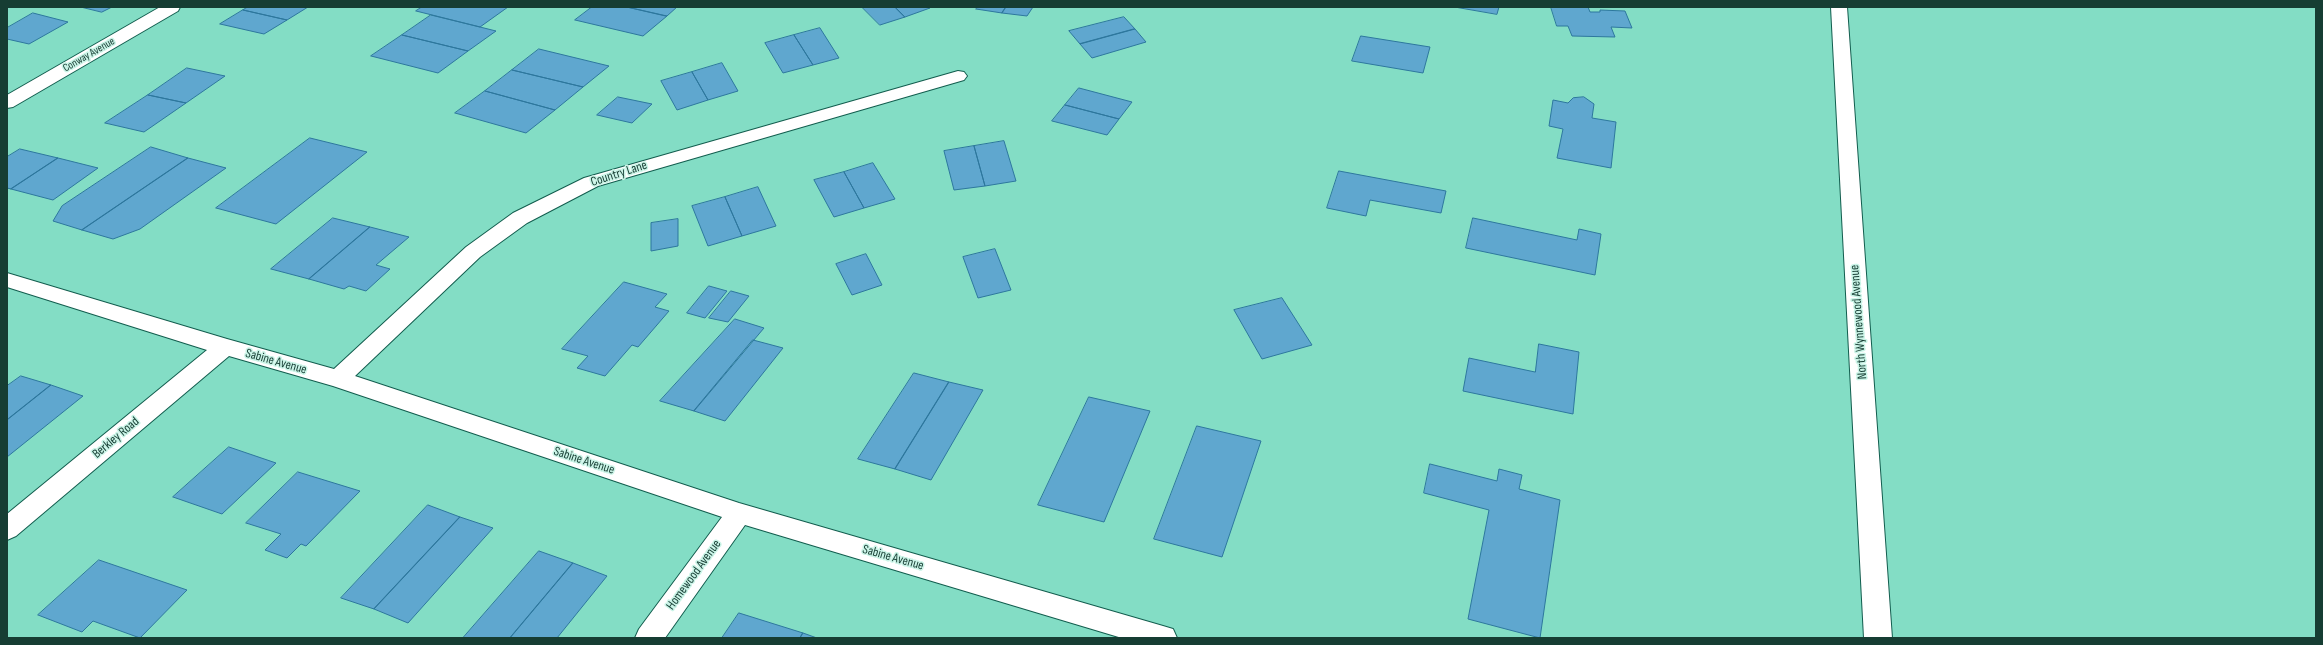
<!DOCTYPE html>
<style>
body{margin:0}
#map{position:relative;width:2323px;height:645px;overflow:hidden;background:#83ddc5;font-family:"Sofia Sans Condensed",sans-serif}
canvas{display:block}
.frame{position:absolute;inset:0;border:8px solid #163d33;pointer-events:none}
</style>
<div id="map">
<canvas width="2323" height="645"></canvas>
<div class="frame"></div>
</div>
<script>
const context = document.querySelector('canvas').getContext('2d');
context.lineJoin = 'round';
function fillPath(path, color) {
  context.fillStyle = color;
  context.fill(path, 'evenodd');
}
function strokePath(path, color, width, dash) {
  context.strokeStyle = color;
  context.lineWidth = width;
  context.lineCap = dash ? 'butt' : 'round';
  context.setLineDash(dash || []);
  context.stroke(path);
}
function label(font, color, halo, rows, align = 'center') {
  context.font = font + ' "Sofia Sans Condensed",sans-serif';
  context.lineWidth = 3;
  context.setLineDash([]);
  context.textBaseline = 'middle';
  context.strokeStyle = halo;
  context.fillStyle = color;
  for (const [text, x, y, turn = 0] of rows) {
    context.save();
    context.translate(x, y);
    context.rotate((+turn || 0) * Math.PI / 180);
    context.textAlign = isNaN(turn) ? turn : align;
    if (halo) context.strokeText(text, 0, 0);
    context.fillText(text, 0, 0);
    context.restore();
  }
}
const building = new Path2D(`
 M81 7H112L102 12Z
 M248 7H308L287 20 243 10Z
 M422 7H508L480 27 416 11Z
 M592 7H627L667 16 643 36 575 20Z
 M627 7H677L667 16Z
 M862 7H895L905 17 880 25Z
 M895 7H928L930 8 905 17Z
 M978 7H1006L1002 13 976 9Z
 M1006 7H1033L1027 16 1002 13Z
 M1455 7H1499L1497 14Z
 M1551 7H1588L1590 12H1600V10L1625 11 1632 28 1611 27 1615 37 1572 36 1568 26H1557Z
 M243 10 287 20 264 34 220 24Z
 M33 13 68 22 29 44 7 39V28Z
 M431 15 480 27 496 31 468 51 402 35Z
 M1124 17 1135 29 1080 44 1069 31Z
 M820 28 839 58 813 65 794 35Z
 M1135 29 1146 42 1092 58 1080 44Z
 M402 35 468 51 438 73 371 56Z
 M794 35 813 65 783 73 765 43Z
 M1361 36 1430 47 1423 73 1352 61Z
 M539 49 609 66 583 87 512 70Z
 M722 63 738 91 708 100 692 72Z
 M187 68 225 76 186 103 148 95Z
 M512 70 583 87 555 110 485 91Z
 M692 72 708 100 677 110 661 81Z
 M1079 88 1132 102 1119 119 1065 105Z
 M485 91 555 110 526 133 455 113Z
 M148 95 186 103 144 132 105 123Z
 M618 97 652 104 632 123 597 115Z
 M1584 97 1594 104 1592 118 1616 122 1611 168 1557 158 1563 129 1549 126 1553 100 1568 103 1573 98Z
 M1065 105 1119 119 1107 135 1052 121Z
 M310 138 367 152 276 224 216 208Z
 M1004 141 1016 181 985 186 974 146Z
 M974 146 985 186 954 190 944 151Z
 M151 147 188 158 82 230 53 221 62 206Z
 M20 149 58 158 11 189 7 188V157Z
 M58 158 98 168 53 200 11 189Z
 M188 158 226 168 140 229 113 239 82 230Z
 M873 163 895 199 864 208 844 172Z
 M1339 171 1446 191 1441 213 1370 200 1366 216 1327 208Z
 M844 172 864 208 834 217 814 180Z
 M758 187 776 226 742 236 725 197Z
 M725 197 742 236 708 246 692 206Z
 M333 218 370 227 309 279 271 269Z
 M1473 218 1577 240 1579 229 1601 234 1595 275 1466 248Z
 M678 219V246L651 251V223Z
 M370 227 409 237 376 265 390 269 366 291 349 286 344 289 309 279Z
 M995 249 1011 290 978 298 963 257Z
 M866 254 882 285 852 295 836 264Z
 M624 282 667 294 655 307 669 311 638 347 632 345 605 376 577 368 588 356 562 349Z
 M709 286 727 291 705 318 687 313Z
 M731 291 749 296 728 322 709 318Z
 M1282 298 1312 345 1262 359 1234 310Z
 M735 319 764 328 694 411 660 401Z
 M753 340 783 348 725 421 694 411Z
 M1539 344 1579 352 1573 414 1463 391 1469 358 1535 372Z
 M914 373 949 382 895 469 858 459Z
 M21 376 51 385 7 420V386Z
 M949 382 983 390 931 480 895 469Z
 M51 385 83 396 7 457V420Z
 M1089 397 1150 411 1104 522 1038 505Z
 M1197 426 1261 441 1222 557 1154 539Z
 M229 447 276 463 222 514 173 497Z
 M1430 464 1497 481 1499 469 1522 475 1519 489 1560 500 1540 638 1468 619 1489 510 1424 493Z
 M298 472 360 491 306 546 301 544 287 558 265 550 281 534 246 523Z
 M428 505 460 517 374 609 341 598Z
 M460 517 493 528 408 623 374 609Z
 M539 551 573 563 510 638H463Z
 M99 560 187 590 140 638 93 621 82 632 38 615Z
 M573 563 607 576 557 638H510Z
 M739 613 803 633 800 638H722Z
 M803 633 817 638H800Z`);
fillPath(building, '#5fa7cf');
strokePath(building, '#2d779d', 1);
const minor = new Path2D(`
 M160 7H180L178 11 13 107 7 108V95Z
 M1831 7H1847L1892 638H1864Z
 M958 71 964 72 967 76 964 80 598 186 527 223 480 257 355 376 739 503 1163 626 1173 629 1177 638H1122L745 525 665 638H635L639 629 722 517 333 386 229 356 16 536 7 540V514L207 350 7 287V273L227 339 334 369 466 247 513 213 584 178Z`);
strokePath(minor, '#125d4e', 2);
fillPath(minor, '#fff');
label('11px', '#163d33', '#caf4e7', [
 ["Conway Avenue",89,55,-30]
]);
label('13px', '#163d33', '#caf4e7', [
 ["Country Lane",619,174,-18],
 ["North Wynnewood Avenue",1859,322,-94],
 ["Sabine Avenue",276,362,16],
 ["Berkley Road",116,438,-40],
 ["Sabine Avenue",584,461,18],
 ["Sabine Avenue",893,558,16],
 ["Homewood Avenue",694,575,-54]
]);
</script>
